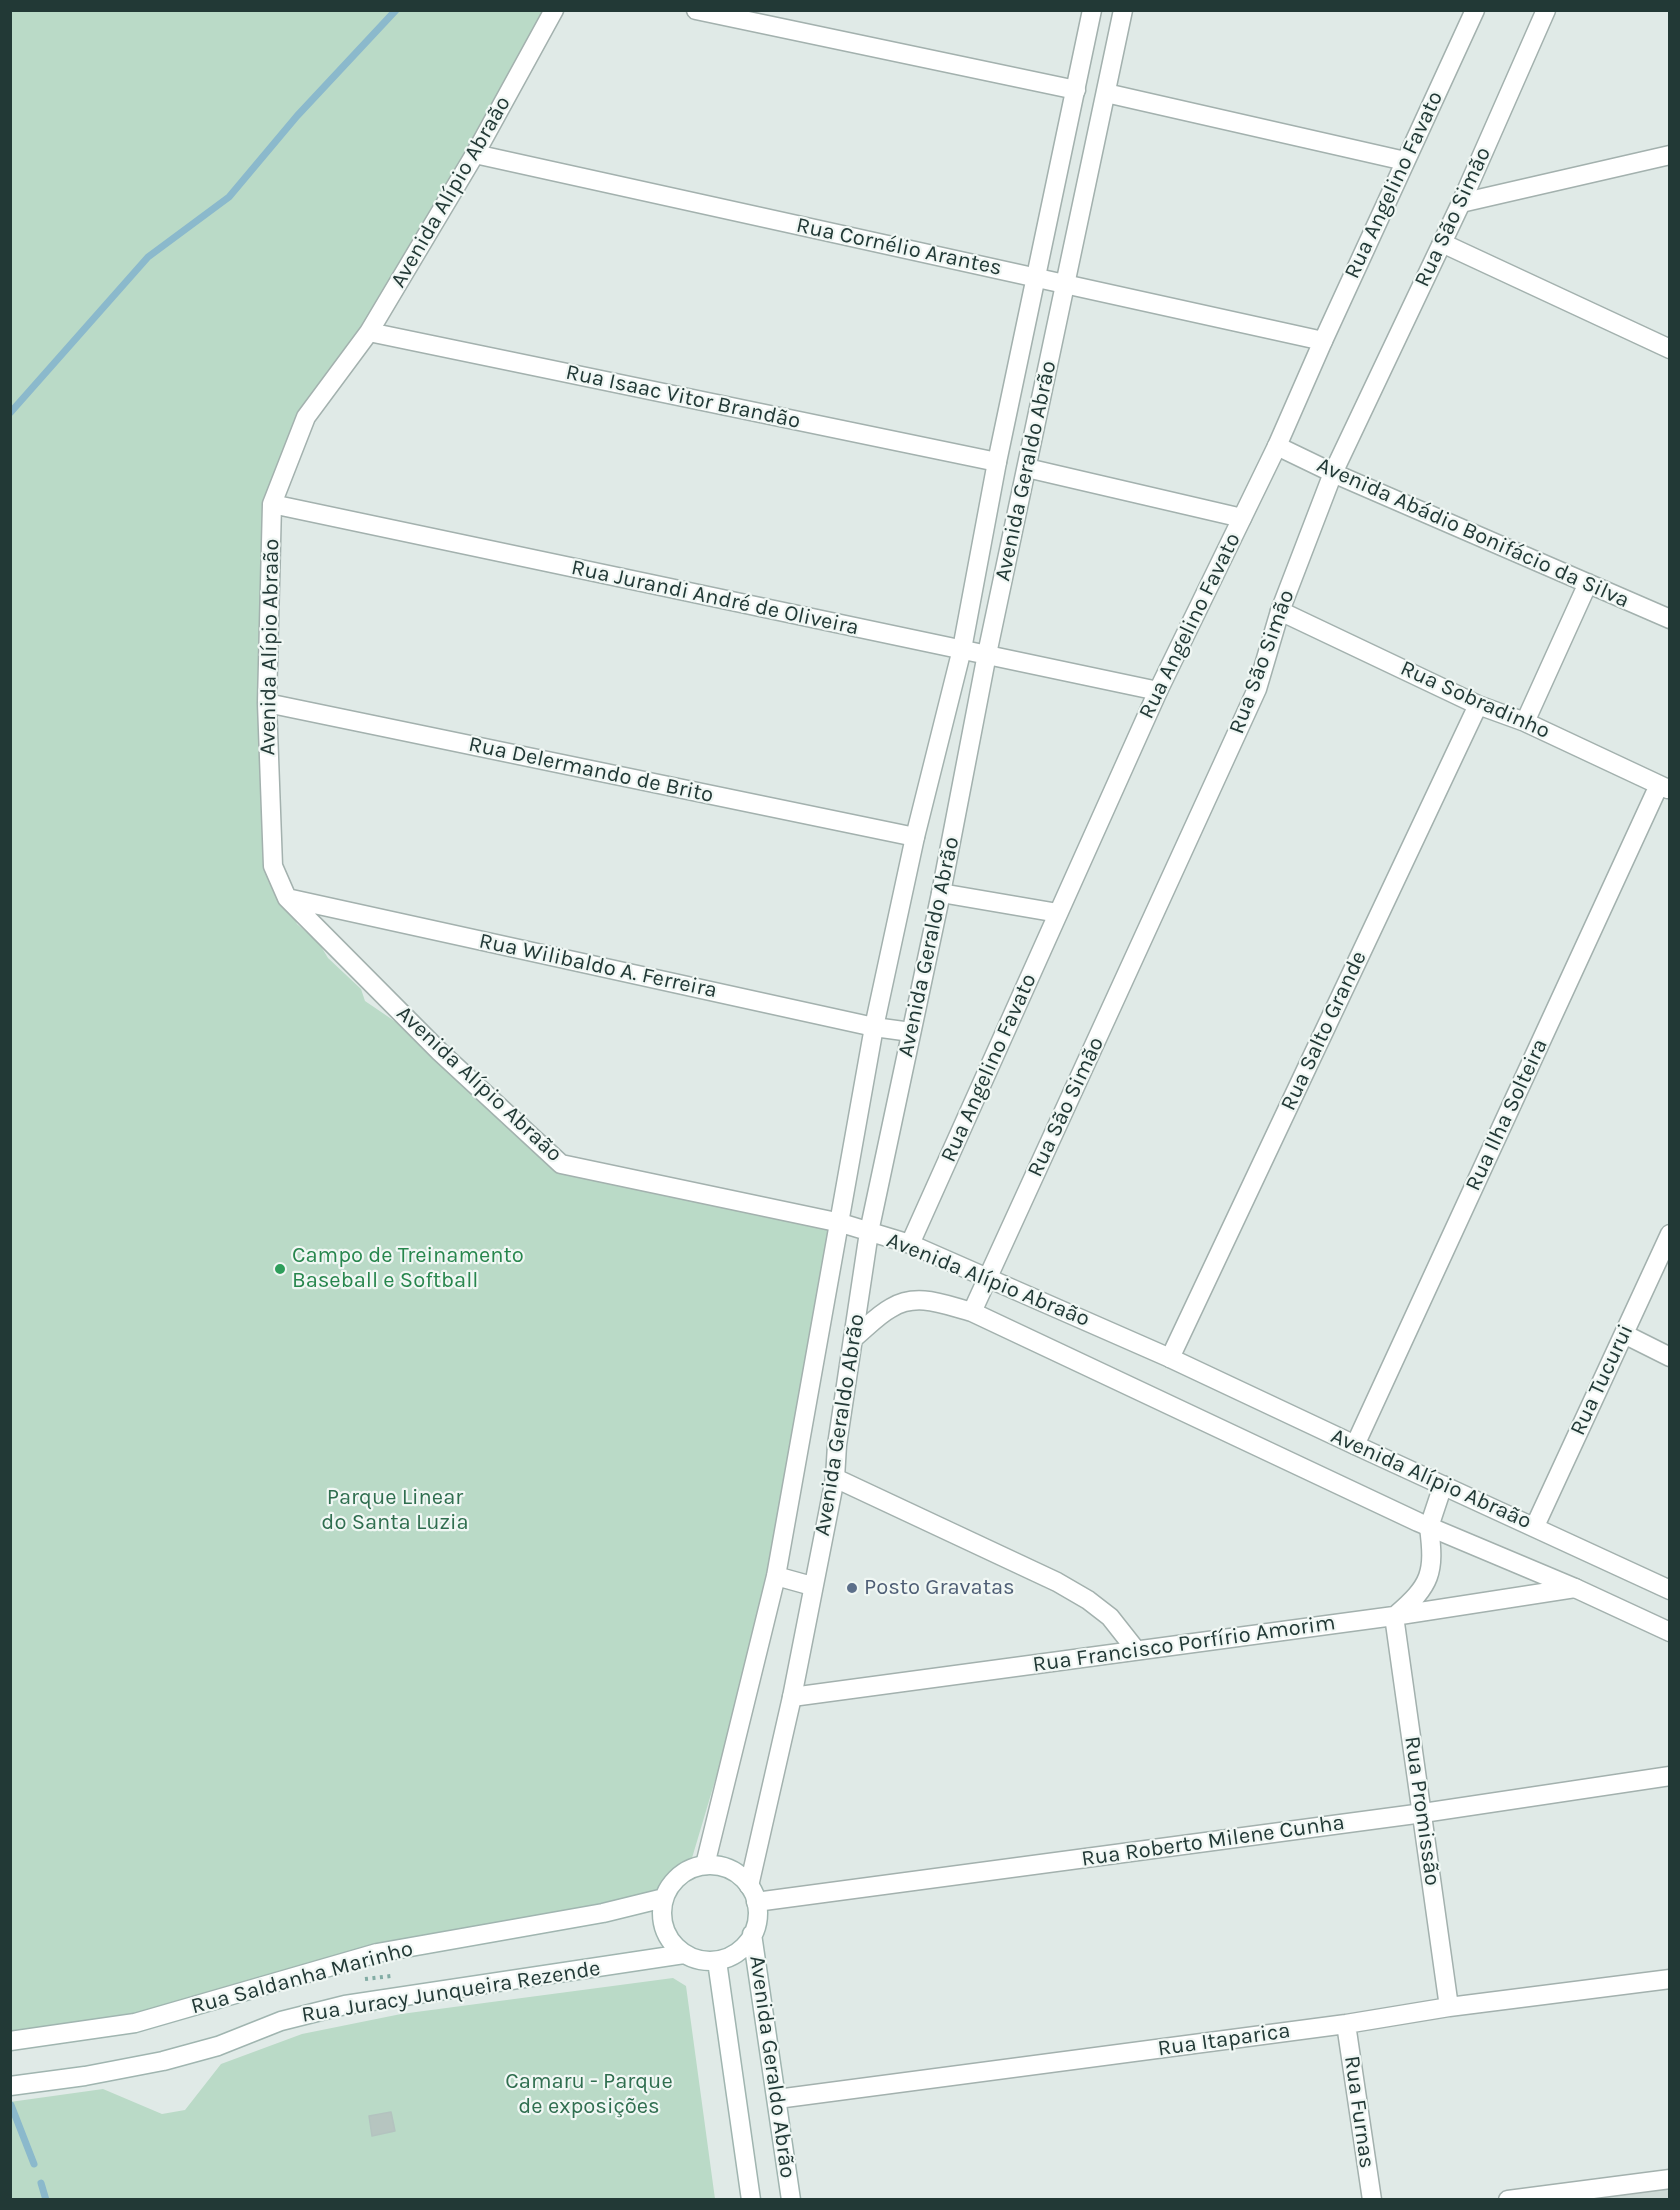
<!DOCTYPE html>
<meta charset="utf-8">
<style>
body{margin:0}
#map{position:relative;width:1680px;height:2210px;overflow:hidden;background:#e0eae7;font-family:Karla,sans-serif}
canvas{display:block}
.frame{position:absolute;inset:0;border:12px solid #223936;pointer-events:none}
</style>
<div id="map">
<canvas width="1680" height="2210"></canvas>
<div class="frame"></div>
</div>
<script>
const context = document.querySelector('canvas').getContext('2d');
context.lineJoin = 'round';
function fillPath(path, color) {
  context.fillStyle = color;
  context.fill(path, 'evenodd');
}
function strokePath(path, color, width, dash) {
  context.strokeStyle = color;
  context.lineWidth = width;
  context.lineCap = dash ? 'butt' : 'round';
  context.setLineDash(dash || []);
  context.stroke(path);
}
function label(font, color, halo, rows, align = 'center') {
  context.font = font + ' Karla,sans-serif';
  context.lineWidth = 4.5;
  context.setLineDash([]);
  context.textBaseline = 'middle';
  context.strokeStyle = halo;
  context.fillStyle = color;
  for (const [text, x, y, turn = 0] of rows) {
    context.save();
    context.translate(x, y);
    context.rotate((+turn || 0) * Math.PI / 180);
    context.textAlign = isNaN(turn) ? turn : align;
    if (halo) context.strokeText(text, 0, 0);
    context.fillText(text, 0, 0);
    context.restore();
  }
}
fillPath(new Path2D(`
 M1669 2182V2199H1537Z`), '#cedad6');
fillPath(new Path2D(`
 M10 11H554L475 154 306 417 272 504 273 866 297 924 319 943 328 958 361 989 365 1001 440 1052 561 1164 841 1223 776 1576 692 1858 659 1892 188 2008 10 2041Z
 M673 1978 686 1986 715 2199H11L10 2102 103 2089 162 2114 185 2110 221 2064 302 2034 401 2014Z`), '#badac7');
strokePath(new Path2D(`
 M10 413 148 257 229 197 297 116 396 10
 M11 2105 34 2164
 M41 2183 46 2200`), '#8bb9cc', 7);
const building = new Path2D(`
 M391 2112 395 2131 372 2136 369 2116Z`);
fillPath(building, '#b6c5c0');
strokePath(building, '#b3c3bf', 1.5);
const minor = new Path2D(`
 M554 10 475 154 369 332 306 417 272 504 267 703 273 866 287 898 440 1052 561 1164 841 1223
 M696 10 1076 90
 M1106 93 1405 161
 M475 154 1323 341
 M1461 203 1670 155
 M1442 243 1670 349
 M369 332 997 462
 M1277 446 1333 473 1670 619
 M1027 468 1242 518
 M272 504 1158 691
 M1280 611 1478 705 1525 722 1668 789
 M267 703 915 837
 M1525 722 1588 583
 M941 893 1058 913
 M287 898 874 1027 911 1032
 M1624 1334 1670 1357
 M1170 1358 1478 705
 M1355 1445 1659 785
 M835 1478 1057 1582 1088 1600 1110 1617 1136 1650
 M1535 1526 1670 1234
 M1396 1615C1431 1585 1435 1573 1429 1527
 M1394 1616 1449 2007
 M792 1697 1394 1616 1575 1588
 M1346 2024 1372 2200
 M777 2099 1346 2024 1449 2007 1670 1979`);
const tertiary = new Path2D(`
 M841 1223 910 1244 1170 1358 1355 1445 1670 1590
 M910 1244 1158 691 1277 446 1323 341 1475 10
 M972 1312 1257 689 1280 611 1333 473 1461 203 1546 10
 M855 1337C866 1328 878 1315 891 1308 917 1292 945 1305 972 1312L1418 1522 1575 1588 1670 1632
 M1429 1527 1443 1485
 M776 1576 812 1586
 M705 1865 776 1576 874 1027 915 837 962 649 997 462 1092 10
 M749 1886 792 1697 835 1478 837 1445 869 1232 941 893 987 654 1123 10
 M756 1902 1423 1813 1670 1776
 M1508 2200 1670 2179`);
const secondary = new Path2D(`
 M662 1913a48 48 0 1 1 96 0a48 48 0 1 1-96 0Z
 M752 1934 791 2200
 M717 1961 751 2200
 M10 2041 135 2023 377 1953 603 1913 664 1898
 M10 2086 85 2076 163 2061 218 2046 281 2021 345 2005 684 1954`);
strokePath(minor, '#a3b1ae', 21);
strokePath(tertiary, '#a3b1ae', 21);
strokePath(secondary, '#a0b5b0', 21);
strokePath(new Path2D(`
 M365 1979 391 1976`), '#82aca4', 4, [3, 4.5]);
strokePath(minor, '#fff', 18);
strokePath(tertiary, '#fff', 18);
strokePath(secondary, '#fff', 18);
for (const [x, y, r, color] of [
 [280,1269,6,"#2e9e5b"],
 [852,1588,6,"#5c6f8a"]
]) {
  const dot = new Path2D();
  dot.arc(x, y, r, 0, 2 * Math.PI);
  context.fillStyle = color;
  context.fill(dot);
  strokePath(dot, '#f0f7f4', 2);
}
label('22px', '#223936', '#f0f7f4', [
 ["Rua Angelino Favato",1394,185,-65],
 ["Avenida Alípio Abraão",451,192,-60],
 ["Rua São Simão",1453,217,-65],
 ["Rua Cornélio Arantes",899,247,12],
 ["Rua Isaac Vitor Brandão",683,397,12],
 ["Avenida Geraldo Abrão",1026,471,-78],
 ["Avenida Abádio Bonifácio da Silva",1473,533,24],
 ["Rua Jurandi André de Oliveira",715,598,12],
 ["Rua Angelino Favato",1190,626,-64],
 ["Avenida Alípio Abraão",270,647,-89],
 ["Rua São Simão",1262,662,-70],
 ["Rua Sobradinho",1475,700,24],
 ["Rua Delermando de Brito",591,770,12],
 ["Avenida Geraldo Abrão",929,947,-78],
 ["Rua Wilibaldo A. Ferreira",598,966,12],
 ["Rua Salto Grande",1324,1031,-65],
 ["Rua Angelino Favato",989,1068,-66],
 ["Avenida Alípio Abraão",479,1084,43],
 ["Rua São Simão",1066,1107,-65],
 ["Rua Ilha Solteira",1507,1115,-65],
 ["Avenida Alípio Abraão",988,1280,22],
 ["Rua Tucurui",1602,1380,-65],
 ["Avenida Geraldo Abrão",840,1425,-81],
 ["Avenida Alípio Abraão",1431,1479,24],
 ["Rua Francisco Porfírio Amorim",1184,1644,-8],
 ["Rua Promissão",1422,1811,82],
 ["Rua Roberto Milene Cunha",1213,1841,-8],
 ["Rua Saldanha Marinho",302,1978,-15],
 ["Rua Juracy Junqueira Rezende",451,1992,-9],
 ["Rua Itaparica",1224,2040,-8],
 ["Avenida Geraldo Abrão",772,2067,82],
 ["Rua Furnas",1359,2112,82]
]);
label('22px', '#27864d', '#f0f7f4', [
 ["Campo de Treinamento",292,1256],
 ["Baseball e Softball",292,1281]
], 'left');
label('22px', '#2f6e4f', '#f0f7f4', [
 ["Parque Linear",395,1498],
 ["do Santa Luzia",395,1523],
 ["Camaru - Parque",589,2082],
 ["de exposições",589,2107]
]);
label('22px', '#4e5e75', '#f0f7f4', [
 ["Posto Gravatas",864,1588]
], 'left');
</script>
